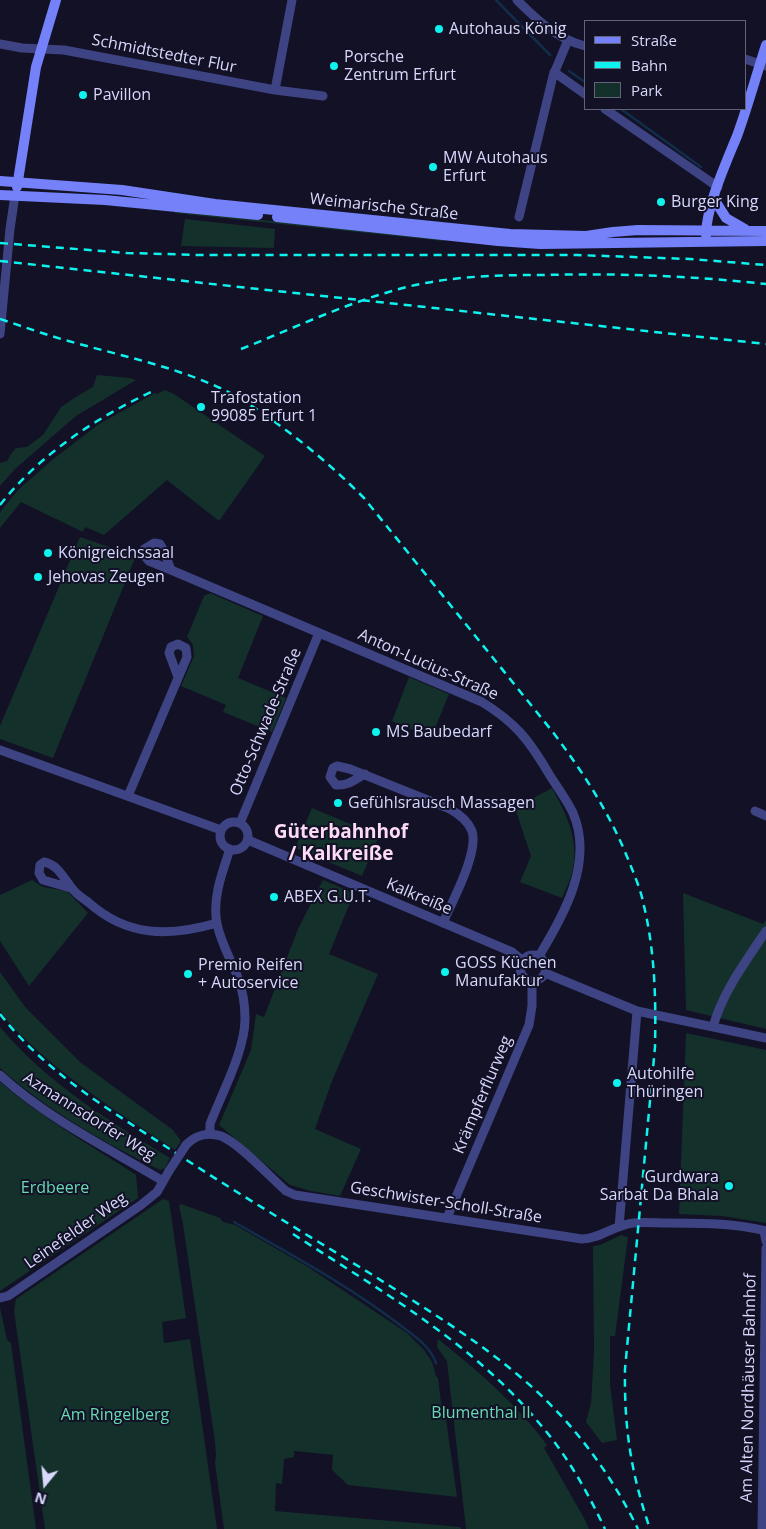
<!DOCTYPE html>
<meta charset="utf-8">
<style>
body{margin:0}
#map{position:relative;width:766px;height:1529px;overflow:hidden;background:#121126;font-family:"Open Sans",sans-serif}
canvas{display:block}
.legend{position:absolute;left:584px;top:20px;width:162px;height:90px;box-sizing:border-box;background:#121126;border:1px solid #61617c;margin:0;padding:6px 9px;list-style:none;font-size:15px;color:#d8d8fd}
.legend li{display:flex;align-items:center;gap:10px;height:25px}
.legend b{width:25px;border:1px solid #61617c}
.north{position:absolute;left:20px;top:1459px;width:50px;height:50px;-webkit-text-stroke:4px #121126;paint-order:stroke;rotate:197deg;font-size:14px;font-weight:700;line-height:20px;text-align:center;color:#d8d8fd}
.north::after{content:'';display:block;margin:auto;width:18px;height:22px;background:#d8d8fd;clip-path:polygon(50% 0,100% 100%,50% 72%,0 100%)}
</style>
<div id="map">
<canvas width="766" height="1529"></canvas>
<ul class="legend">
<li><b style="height:6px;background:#7481f8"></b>Straße</li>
<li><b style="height:6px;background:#0ef3ed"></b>Bahn</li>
<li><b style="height:14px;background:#14302b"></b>Park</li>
</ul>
<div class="north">N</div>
</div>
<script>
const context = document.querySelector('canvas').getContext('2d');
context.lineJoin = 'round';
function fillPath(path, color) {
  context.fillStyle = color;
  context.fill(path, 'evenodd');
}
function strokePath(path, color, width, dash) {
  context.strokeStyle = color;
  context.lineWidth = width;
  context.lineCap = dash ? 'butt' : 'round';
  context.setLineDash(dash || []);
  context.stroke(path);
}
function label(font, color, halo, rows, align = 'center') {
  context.font = font + ' "Open Sans",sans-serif';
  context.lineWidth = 4;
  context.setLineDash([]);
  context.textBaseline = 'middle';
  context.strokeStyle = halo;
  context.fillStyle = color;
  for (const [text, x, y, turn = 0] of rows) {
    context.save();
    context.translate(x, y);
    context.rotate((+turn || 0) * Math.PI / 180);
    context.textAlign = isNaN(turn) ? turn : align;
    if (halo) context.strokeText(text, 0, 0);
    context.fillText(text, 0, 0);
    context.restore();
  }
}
fillPath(new Path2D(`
 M177 211 444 239V241L174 213Z
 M185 219 275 229 274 248 181 246Z
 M97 375 130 378 136 380 76 416 15 469 0 486V463L7 461 11 454 16 448 27 447 43 435 61 407 79 395 93 387Z
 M165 390 174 394 265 456 219 521 167 480 104 535 85 527 83 532 21 502 0 528V512L18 490 52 460 99 424 155 393 157 394Z
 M80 537 136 556 53 758 0 739V726Z
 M210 593 263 616 238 678 286 698 272 732 223 712 226 705 181 686 194 656 193 645 187 637 204 596Z
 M409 677 449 694 431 738 392 721Z
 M552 788C566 813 579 839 573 869 571 879 566 889 562 898L520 882 531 856 515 808Z
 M312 808 379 836 362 876 295 848Z
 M32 880 43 887 67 891 88 913 29 986 0 941V895Z
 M323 880 354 893 329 954 378 974 332 1081 315 1129 361 1149 340 1196 311 1191 290 1185 219 1125 251 1050 256 1014 264 1017 298 929Z
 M683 893 763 924 766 920V1029L686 1010Z
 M0 972 26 1008 80 1062 173 1130 181 1141 175 1150C122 1115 68 1081 22 1036 16 1030 3 1018 0 1010 0 1004 0 980 0 972Z
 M0 1027C47 1083 109 1121 170 1158L165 1168 160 1170C106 1144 44 1108 0 1068Z
 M686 1033 766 1050V1223L722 1216 679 1214Z
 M0 1082C41 1118 91 1145 136 1175L138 1198 0 1291Z
 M163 1199 169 1201 186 1318 162 1322 164 1343 190 1339 217 1529H45L14 1311 16 1299Z
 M181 1204 220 1218 223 1222 235 1225 308 1267 407 1333 424 1350 432 1362 436 1376 438 1378 442 1411 445 1412 457 1497 348 1485 332 1470 333 1455 294 1451V1457L284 1459 282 1484 276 1483 275 1511 461 1527V1529H224L215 1463 216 1455 215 1442 183 1224 179 1206Z
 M621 1235 628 1237 615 1336H610V1384L617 1440 602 1443 586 1422 591 1403 594 1352 593 1246 600 1245Z
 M0 1307 7 1340 11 1343 36 1529H0Z
 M438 1339C478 1371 517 1404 547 1445L544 1448 584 1518 589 1529H466L447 1361 437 1347Z`), '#14302b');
strokePath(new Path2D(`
 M496 0 550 55
 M569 71 585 82
 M621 109 701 167
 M234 1222C290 1254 348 1285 400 1325 414 1336 430 1346 436 1363`), '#112d4a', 2.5);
strokePath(new Path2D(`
 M517 0C537 20 557 39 585 46
 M0 44 22 48 64 50 275 90 323 96
 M745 59 766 66
 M554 72 585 94
 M275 90 292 0
 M605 109 718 187
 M519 217 553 76 568 40
 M0 334 10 229 15 195
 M171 570 149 561 143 554 144 549 154 543 160 544 164 551 171 570 482 702C516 723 529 740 549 774 557 787 567 800 573 813 594 862 564 915 539 956
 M0 750 221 830
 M365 774C354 780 348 786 336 785L330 777 333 768 337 766 350 769 450 809C459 814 468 821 472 831 479 853 452 901 443 923
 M128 796 187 657 186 648 178 644 171 647 169 653 178 677
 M755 811 766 816
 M220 836a14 14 0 1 1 28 0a14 14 0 1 1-28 0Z
 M240 823 319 633
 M248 840 512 952 522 960
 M71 888 43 880 39 873 40 865 44 862C58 865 63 877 71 887 75 893 82 898 88 902 127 937 169 937 217 923
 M520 968a13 13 0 1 1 26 0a13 13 0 1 1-26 0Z
 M545 973 637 1011 766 1038
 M713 1027C722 993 746 961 766 931
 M0 1075C48 1119 108 1148 163 1181
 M210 1134V1124C221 1095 245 1051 245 1019 245 1005 243 991 238 978 231 960 221 943 217 924 212 899 222 873 230 849
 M186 1145C195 1135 208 1132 221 1136 239 1143 270 1177 286 1191L295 1195 582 1239C600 1239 614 1225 633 1223 644 1222 656 1223 667 1223 700 1223 734 1223 766 1231
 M447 1218 529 1025 532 1006V981
 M619 1227 637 1011
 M764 1231 766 1241
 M0 1298 8 1296 141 1205 157 1192 169 1171
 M762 1529 766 1248`), '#3e4483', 9);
strokePath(new Path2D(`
 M0 181 122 190 215 204 510 234 586 236 613 232 638 230 766 231
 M17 187 36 67 56 0
 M0 195 105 200 258 215
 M714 199 726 218 745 229
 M277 217 498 241 540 244 766 241
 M706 235C706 207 726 163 737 136 748 106 756 76 766 45`), '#7481f8', 10);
strokePath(new Path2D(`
 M0 243 127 253 200 255H577L690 259 766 265
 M0 261 766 344
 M0 319C22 326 43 334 65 340 117 355 170 365 220 388 235 395 249 404 262 413 300 439 332 466 364 498L552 731C583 772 609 812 628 859 634 874 641 890 644 906 655 953 656 999 655 1047L625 1369C624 1428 631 1473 650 1529
 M241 349C297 327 352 300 411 286 454 276 499 275 543 275 617 273 692 276 766 284
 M0 505C41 453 96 418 155 390
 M0 1014C44 1070 103 1106 162 1144 230 1189 301 1231 371 1274 421 1306 473 1337 518 1375 569 1417 609 1470 638 1529
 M293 1234C379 1290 472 1342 539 1423 567 1455 587 1491 605 1529`), '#0ef3ed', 2.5, [8, 6]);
strokePath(new Path2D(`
 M169 1171 186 1145`), '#3e4483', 9);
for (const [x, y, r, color] of [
 [439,29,5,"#0ef3ed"],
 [334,66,5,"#0ef3ed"],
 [83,95,5,"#0ef3ed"],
 [433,167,5,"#0ef3ed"],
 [661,202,5,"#0ef3ed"],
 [201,407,5,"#0ef3ed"],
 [48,553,5,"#0ef3ed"],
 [38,577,5,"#0ef3ed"],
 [376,732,5,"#0ef3ed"],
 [338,803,5,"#0ef3ed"],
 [274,897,5,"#0ef3ed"],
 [445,972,5,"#0ef3ed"],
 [188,974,5,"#0ef3ed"],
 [617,1083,5,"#0ef3ed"],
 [729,1186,5,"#0ef3ed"]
]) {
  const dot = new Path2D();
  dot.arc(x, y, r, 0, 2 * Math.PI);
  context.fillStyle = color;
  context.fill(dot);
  strokePath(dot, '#121126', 2);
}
label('16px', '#d8d8fd', '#121126', [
 ["Autohaus König",449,29],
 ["Porsche",344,57],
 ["Zentrum Erfurt",344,75],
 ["Pavillon",93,95],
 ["MW Autohaus",443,158],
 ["Erfurt",443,176],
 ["Burger King",671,202],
 ["Trafostation",211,398],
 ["99085 Erfurt 1",211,416],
 ["Königreichssaal",58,553],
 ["Jehovas Zeugen",48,577],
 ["MS Baubedarf",386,732],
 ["Gefühlsrausch Massagen",348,803],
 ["ABEX G.U.T.",284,897],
 ["GOSS Küchen",455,963],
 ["Manufaktur",455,981],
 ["Premio Reifen",198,965],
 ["+ Autoservice",198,983],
 ["Autohilfe",627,1074],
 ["Thüringen",627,1092],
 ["Gurdwara",719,1177,"right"],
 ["Sarbat Da Bhala",719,1195,"right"]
], 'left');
label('16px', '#d8d8fd', '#121126', [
 ["Schmidtstedter Flur",164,54,11],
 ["Weimarische Straße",384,207,6],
 ["Anton-Lucius-Straße",428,665,24],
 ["Otto-Schwade-Straße",266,722,-67],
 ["Kalkreiße",419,897,23],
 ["Krämpferflurweg",483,1095,-67],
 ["Azmannsdorfer Weg",89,1117,32],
 ["Geschwister-Scholl-Straße",446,1203,9],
 ["Leinefelder Weg",76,1231,-35],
 ["Am Alten Nordhäuser Bahnhof",749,1388,-89]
]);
label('16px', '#67daaf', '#121126', [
 ["Erdbeere",55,1188],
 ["Blumenthal II",481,1413],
 ["Am Ringelberg",115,1415]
]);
label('bold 19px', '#fddaf5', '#121126', [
 ["Güterbahnhof",341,833],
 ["/ Kalkreiße",341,855]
]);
</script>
